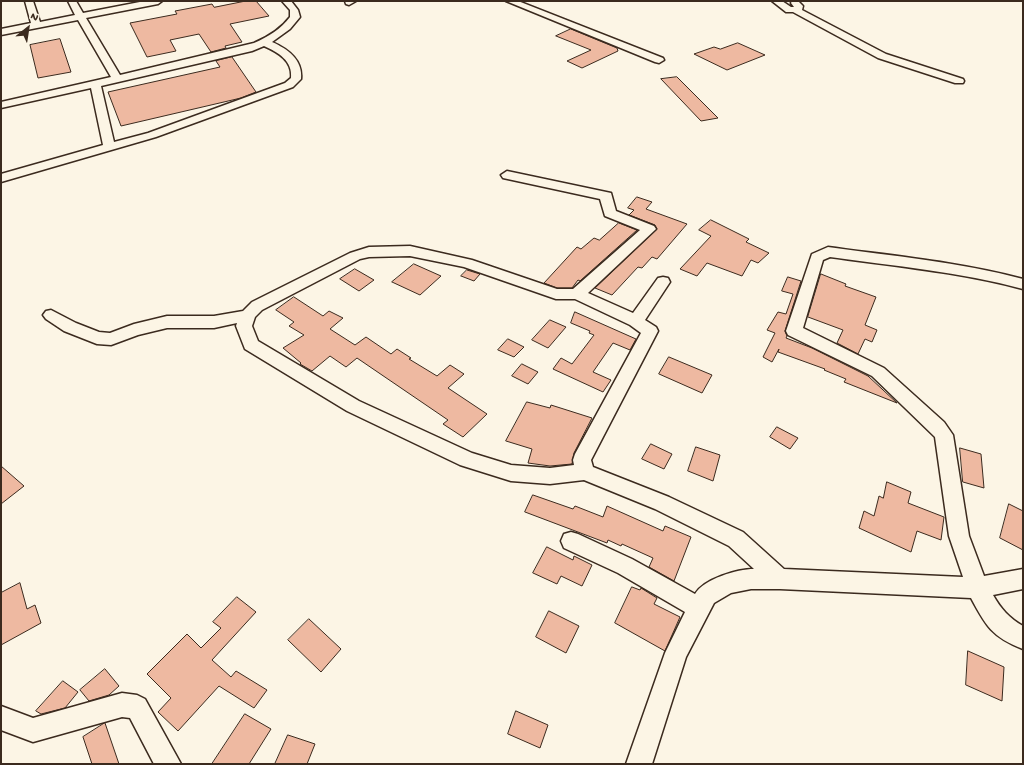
<!DOCTYPE html>
<style>
body{margin:0}
#map{position:relative;width:1024px;height:765px;overflow:hidden;background:#fcf5e5;font-family:"Gochi Hand",sans-serif}
canvas{display:block}
.frame{position:absolute;inset:0;border:2px solid #3b2a1e;pointer-events:none}
.north{position:absolute;left:8px;top:8px;width:40px;height:40px;-webkit-text-stroke:3px #fcf5e5;paint-order:stroke;rotate:30deg;font-size:11px;font-weight:700;line-height:16px;text-align:center;color:#3b2a1e}
.north::after{content:'';display:block;margin:auto;width:14px;height:18px;background:#3b2a1e;clip-path:polygon(50% 0,100% 100%,50% 72%,0 100%)}
</style>
<div id="map">
<canvas width="1024" height="765"></canvas>
<div class="frame"></div>
<div class="north">N</div>
</div>
<script>
const context = document.querySelector('canvas').getContext('2d');
context.lineJoin = 'round';
function fillPath(path, color) {
  context.fillStyle = color;
  context.fill(path, 'evenodd');
}
function strokePath(path, color, width, dash) {
  context.strokeStyle = color;
  context.lineWidth = width;
  context.lineCap = dash ? 'butt' : 'round';
  context.setLineDash(dash || []);
  context.stroke(path);
}
const building = new Path2D(`
 M246 1H256L269 16 230 24 242 42 225 46 226 48 211 52 199 34 170 40 176 51 147 57 130 23 177 14 175 11 212 4 214 7Z
 M571 29 617 48 618 51 582 68 567 61 591 50 556 36Z
 M60 39 71 72 38 78 30 45Z
 M738 43 765 55 727 70 694 54 714 47 720 49Z
 M232 57 256 92 241 98 121 126 108 92 220 67 216 61Z
 M677 77 718 118 701 121 661 79Z
 M637 197 652 202 646 209 687 224 657 259 652 257 642 268 638 267 612 295 595 288 657 229 655 225 629 215 634 210 628 208Z
 M711 220 749 239 746 242 769 253 758 263 751 260 742 276 707 263 697 276 680 269 711 236 699 230Z
 M619 223 637 230 580 281 578 280 572 288H557L544 283 577 247 581 249 594 238 599 240Z
 M414 264 441 276 420 295 392 282Z
 M355 269 374 280 359 291 340 279Z
 M467 270 480 274 474 281 461 276Z
 M821 274 846 284 845 286 876 297 865 325 877 330 872 342 865 339 858 354 837 343 843 330 808 317Z
 M788 277 801 281 785 331 787 336 786 338 812 348 868 376 897 403 844 382 846 379 824 370 825 369 778 352 779 349 772 362 763 357 775 333 767 330 778 312 786 314 793 294 782 291Z
 M294 297 323 316 329 311 343 318 330 329 355 345 366 337 391 354 397 349 411 358 409 359 437 376 450 365 464 374 448 388 487 414 463 437 443 424 448 420 357 358 346 367 330 356 312 371 300 364 301 363 283 348 304 335 289 326 294 322 276 310Z
 M575 312 636 339 630 350 613 343 593 372 611 380 603 392 553 369 561 358 572 364 594 335 589 333 590 331 571 323Z
 M550 320 566 327 548 348 532 340Z
 M508 339 524 347 514 357 498 350Z
 M669 357 712 375 702 393 659 374Z
 M522 364 538 372 528 384 512 376Z
 M527 402 550 408 551 405 592 418 574 453 572 464 550 466 528 463 532 449 506 441Z
 M777 427 798 438 790 449 770 437Z
 M651 444 672 454 664 469 642 459Z
 M696 447 720 455 713 481 688 471Z
 M960 448 981 454 984 488 963 482Z
 M1 466 24 486 1 504Z
 M887 482 911 492 908 503 944 517 941 540 917 531 911 552 859 528 864 511 874 516 879 496 883 498Z
 M533 495 573 509 575 506 603 517 607 506 663 531 665 526 691 537 674 581 649 567 653 558 622 544 621 546 608 540 607 543 525 512Z
 M1009 504 1023 511V550L1000 538Z
 M547 547 573 560 574 556 592 565 582 586 561 576 557 584 533 573Z
 M20 583 27 609 35 605 41 623 1 645V593Z
 M632 587 640 590 641 588 657 598 654 604 680 617 665 651 615 623Z
 M237 597 256 612 212 660 231 677 236 671 267 690 254 708 219 686 178 731 158 712 171 698 147 674 187 634 201 648 221 628 213 622Z
 M549 611 579 626 566 653 536 637Z
 M309 619 341 649 321 672 288 640Z
 M968 651 1004 667 1002 701 966 685Z
 M105 669 119 686 109 695 89 701 80 690Z
 M63 681 78 692 65 708 41 714 36 711Z
 M516 711 548 725 540 748 508 734Z
 M245 714 271 729 249 764H212Z
 M105 723 119 764H92L83 737Z
 M288 735 315 744 307 764H275Z`);
fillPath(building, '#eeb9a1');
strokePath(building, '#3b2a1e', 1);
const street = new Path2D(`
 M25 1H33L40 22 75 15 68 1H76L83 13 145 1H162L158 4 86 18 120 75 254 43C268 37 281 29 290 17V10L282 1H291L298 10 300 17 290 29 272 42C288 49 303 60 301 79L293 87 156 137 1 182V174L103 145 91 88 1 108V102L111 77 78 20 1 35V29L31 23ZM264 46C278 52 293 61 291 78L285 83 148 133 114 142 101 86 252 51Z
 M345 1H356L349 5 346 4Z
 M506 1H518L663 58 664 60 659 63 655 62Z
 M772 1H782L791 7H794L791 3 792 1H798L803 6 802 10 886 54 963 79 964 81 963 83H955L878 58 793 12H786Z
 M507 171 611 193 616 211 654 226 656 229 588 293 633 313 658 278 663 277 668 278 670 282 645 320 656 327 658 331 591 460 593 467 669 497 743 532 784 569 963 577 949 536 935 437 872 376 788 335 786 331 812 254 828 247C893 256 959 262 1023 279V289C960 272 894 266 830 257L823 260 803 328 884 368 944 422 953 435 969 536 984 576 1023 569V589L993 595C1001 609 1009 618 1023 626V649C992 637 986 626 971 598L780 589H751L731 593 714 603 686 657 652 764H626L665 653 685 612 618 573 564 548 561 541 564 534 571 532 578 534 632 559 695 594C704 579 737 569 754 569L729 546 655 509 584 480 550 484 511 481 460 465 347 411 245 349 236 326 237 323 214 328H167L138 335 111 345 97 344 64 331 46 319 43 315 46 311 51 310 76 323 99 332 110 333 134 324 167 316H214L243 311 252 302 350 253 369 247 410 246 472 260 557 289H573L640 230 605 216 600 199 503 178 501 175ZM410 256 464 267 556 299H575L630 325 641 333 575 454 573 460 574 465 550 468 511 465 472 453 359 401 258 341 252 326 255 317 262 310 360 259 369 257Z
 M122 693 137 695 145 699 181 764H154L130 718 122 717 33 742 1 730V706L33 718Z`);
strokePath(street, '#3b2a1e', 3);
fillPath(street, '#fcf5e5');
</script>
